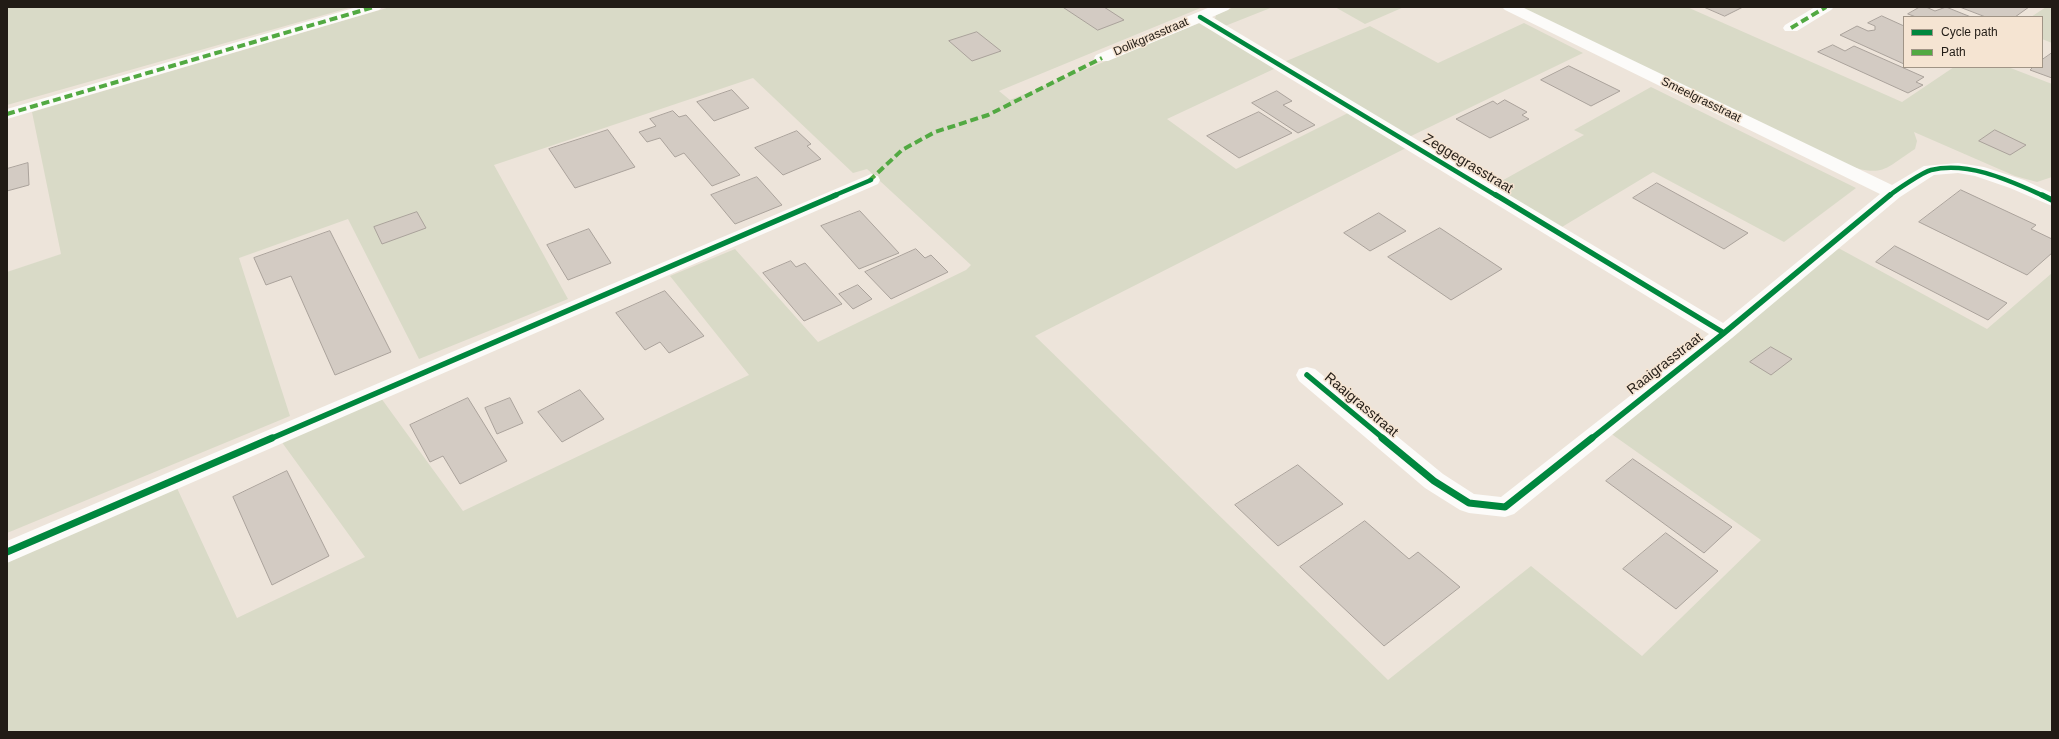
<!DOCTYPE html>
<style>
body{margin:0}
#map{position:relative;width:2059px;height:739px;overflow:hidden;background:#ede4da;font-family:Arial,sans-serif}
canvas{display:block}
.frame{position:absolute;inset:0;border:8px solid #211b15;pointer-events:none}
.legend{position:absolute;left:1903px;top:16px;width:140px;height:52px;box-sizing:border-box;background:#f5e4d2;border:1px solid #a09486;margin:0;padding:5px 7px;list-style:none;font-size:12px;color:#211b15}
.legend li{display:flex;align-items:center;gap:8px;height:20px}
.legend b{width:20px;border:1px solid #a09486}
</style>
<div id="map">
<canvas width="2059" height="739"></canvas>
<div class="frame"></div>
<ul class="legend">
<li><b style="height:5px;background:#00873e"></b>Cycle path</li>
<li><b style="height:5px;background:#52a942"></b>Path</li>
</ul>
</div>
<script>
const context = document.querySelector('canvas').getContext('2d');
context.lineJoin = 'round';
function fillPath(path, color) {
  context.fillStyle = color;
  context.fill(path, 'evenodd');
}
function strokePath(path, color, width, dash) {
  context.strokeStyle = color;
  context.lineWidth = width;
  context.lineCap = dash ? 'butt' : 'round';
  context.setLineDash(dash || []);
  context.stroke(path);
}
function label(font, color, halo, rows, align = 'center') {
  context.font = font + ' Arial,sans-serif';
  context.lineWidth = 3;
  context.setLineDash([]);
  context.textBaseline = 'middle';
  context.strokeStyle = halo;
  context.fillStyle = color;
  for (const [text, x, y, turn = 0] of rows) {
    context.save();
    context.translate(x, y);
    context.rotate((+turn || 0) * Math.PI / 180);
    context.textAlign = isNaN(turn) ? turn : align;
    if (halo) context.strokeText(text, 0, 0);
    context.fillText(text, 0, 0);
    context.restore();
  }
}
fillPath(new Path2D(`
 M7 7H352L7 105Z
 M390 7H1203L999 91 1010 100 1202 22 1276 68 1167 119 1236 169 1348 113 1406 148 1035 336 1388 680 1531 566 1642 656 1761 540 1596 423 1831 244 1987 329 2052 273V732H7V562L177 488 237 618 365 557 281 441 381 398 463 511 749 375 670 276 735 249 818 342 966 270 971 265 867 169 853 173 753 78 494 165 568 299 419 359 348 219 239 258 290 416 7 533V272L61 254 32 112Z
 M1234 7H1273L1225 26 1215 19 1216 15Z
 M1335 7H1404L1365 24Z
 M1520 7H1687L1902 102 1954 67H2008L2052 84V177L2037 182 2015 176 1914 132 1917 141 1915 149C1883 170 1884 177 1845 165Z
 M2046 7 2052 8V43L2042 39V17H2031Z
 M1524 23 1583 53 1407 138 1284 62 1370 26 1438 63Z
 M1651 87 1856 188 1784 242 1653 172 1557 230 1489 188 1584 135 1574 130Z`), '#d9dac7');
const building = new Path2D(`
 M1063 7H1104L1124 20 1098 30Z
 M1704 7H1743L1725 16Z
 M1920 7H1926L1935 11 1946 7 1971 17H1916L1908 14Z
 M1960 7H2029L2015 17H1986Z
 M1882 16 1904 26V64L1840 35 1857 26 1868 31 1875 30V26L1868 23Z
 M977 32 1001 51 972 61 949 41Z
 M1833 45 1845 51 1854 46 1924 77 1916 82 1923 85 1908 93 1818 52Z
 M2052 53V78L2030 70 2033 67H2042V60Z
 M1569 66 1620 91 1591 106 1541 80Z
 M732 90 749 108 714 121 697 102Z
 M1277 91 1292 101 1283 105 1315 125 1298 133 1252 103Z
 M1505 100 1527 112 1522 115 1529 119 1490 138 1456 119 1493 101 1497 104Z
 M673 111 679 117 686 115 740 175 712 186 684 153 675 157 660 138 647 142 639 132 656 126 650 119Z
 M1259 112 1292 133 1239 158 1207 136Z
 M608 130 635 167 575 188 549 149Z
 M1995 130 2026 145 2010 155 1979 141Z
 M797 131 811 144 807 146 821 159 783 175 755 148Z
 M28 163 29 185 7 191V169Z
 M757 177 782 205 735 224 711 195Z
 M1657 183 1748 233 1724 249 1633 198Z
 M1961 190 2036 225 2031 229 2052 239V253L2027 275 1919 222Z
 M860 211 899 253 859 269 821 226Z
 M417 212 426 228 382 244 374 227Z
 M1379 213 1406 231 1370 251 1344 233Z
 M1440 228 1502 269 1451 300 1388 257Z
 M589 229 611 263 568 280 547 245Z
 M330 231 391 352 335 375 291 276 266 285 254 258Z
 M1895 246 2007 303 1988 320 1876 262Z
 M916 249 925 258 931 255 948 272 891 299 865 272Z
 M791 261 796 267 805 263 842 304 804 321 763 273Z
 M858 285 872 299 853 309 839 294Z
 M665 291 704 336 669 353 660 342 645 350 616 313Z
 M1771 347 1792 359 1771 375 1750 362Z
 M580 390 604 419 562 442 538 412Z
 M468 398 507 461 460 484 443 456 430 462 410 425Z
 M510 398 523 423 497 434 485 408Z
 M1633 459 1732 527 1704 553 1606 481Z
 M1298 465 1343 504 1278 546 1235 505Z
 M287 471 329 556 272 585 233 497Z
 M1365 521 1409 559 1418 552 1460 587 1384 646 1300 567Z
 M1666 533 1718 571 1676 609 1623 569Z`);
fillPath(building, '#d3cbc3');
strokePath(building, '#aaa29b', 1);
fillPath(new Path2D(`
 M357 7H382L379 10 7 119V109Z
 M1210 7H1231L1228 10 1212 17 1723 323 1880 194 1505 10 1502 7H1522L1892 185 1924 166 1958 163 1984 167 2024 180 2052 193V206L2010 188 1975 176 1958 173 1934 175 1900 197 1732 338 1514 514 1505 517 1469 513 1460 510 1425 488 1299 381 1296 375 1299 369 1307 367 1315 369 1443 474 1474 494 1501 497 1709 334 1199 23 1108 61H1096L1094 58 1096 55Z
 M1815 7H1834L1831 10 1797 31H1785L1783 28 1785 25Z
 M871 174 878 176 880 180 878 184 7 563V541Z`), '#fcfbf9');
strokePath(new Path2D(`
 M1791 28 1826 7
 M7 114 374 7
 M869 181 902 150 935 132 988 115 1102 58`), '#52a942', 4, [8, 4]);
strokePath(new Path2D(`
 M1200 17 1497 196
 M833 196 871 180
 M1889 196C1896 190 1923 172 1931 170 1969 161 2010 181 2044 196`), '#00873e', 4.5);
strokePath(new Path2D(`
 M1496 195 1724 333
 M2042 195 2052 200
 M1307 375 1384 439
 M270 439 836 195
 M1591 439 1724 333 1890 195`), '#00873e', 5.5);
strokePath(new Path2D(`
 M1382 438 1434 481 1469 503 1505 507 1592 438
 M7 552 272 438`), '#00873e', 7);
label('12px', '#211b15', '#f5e4d2', [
 ["Dolikgrasstraat",1151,37,-23],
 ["Smeelgrasstraat",1701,100,26]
]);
label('14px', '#211b15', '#f5e4d2', [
 ["Zeggegrasstraat",1468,164,31],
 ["Raaigrasstraat",1665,364,-38],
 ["Raaigrasstraat",1361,405,40]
]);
</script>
